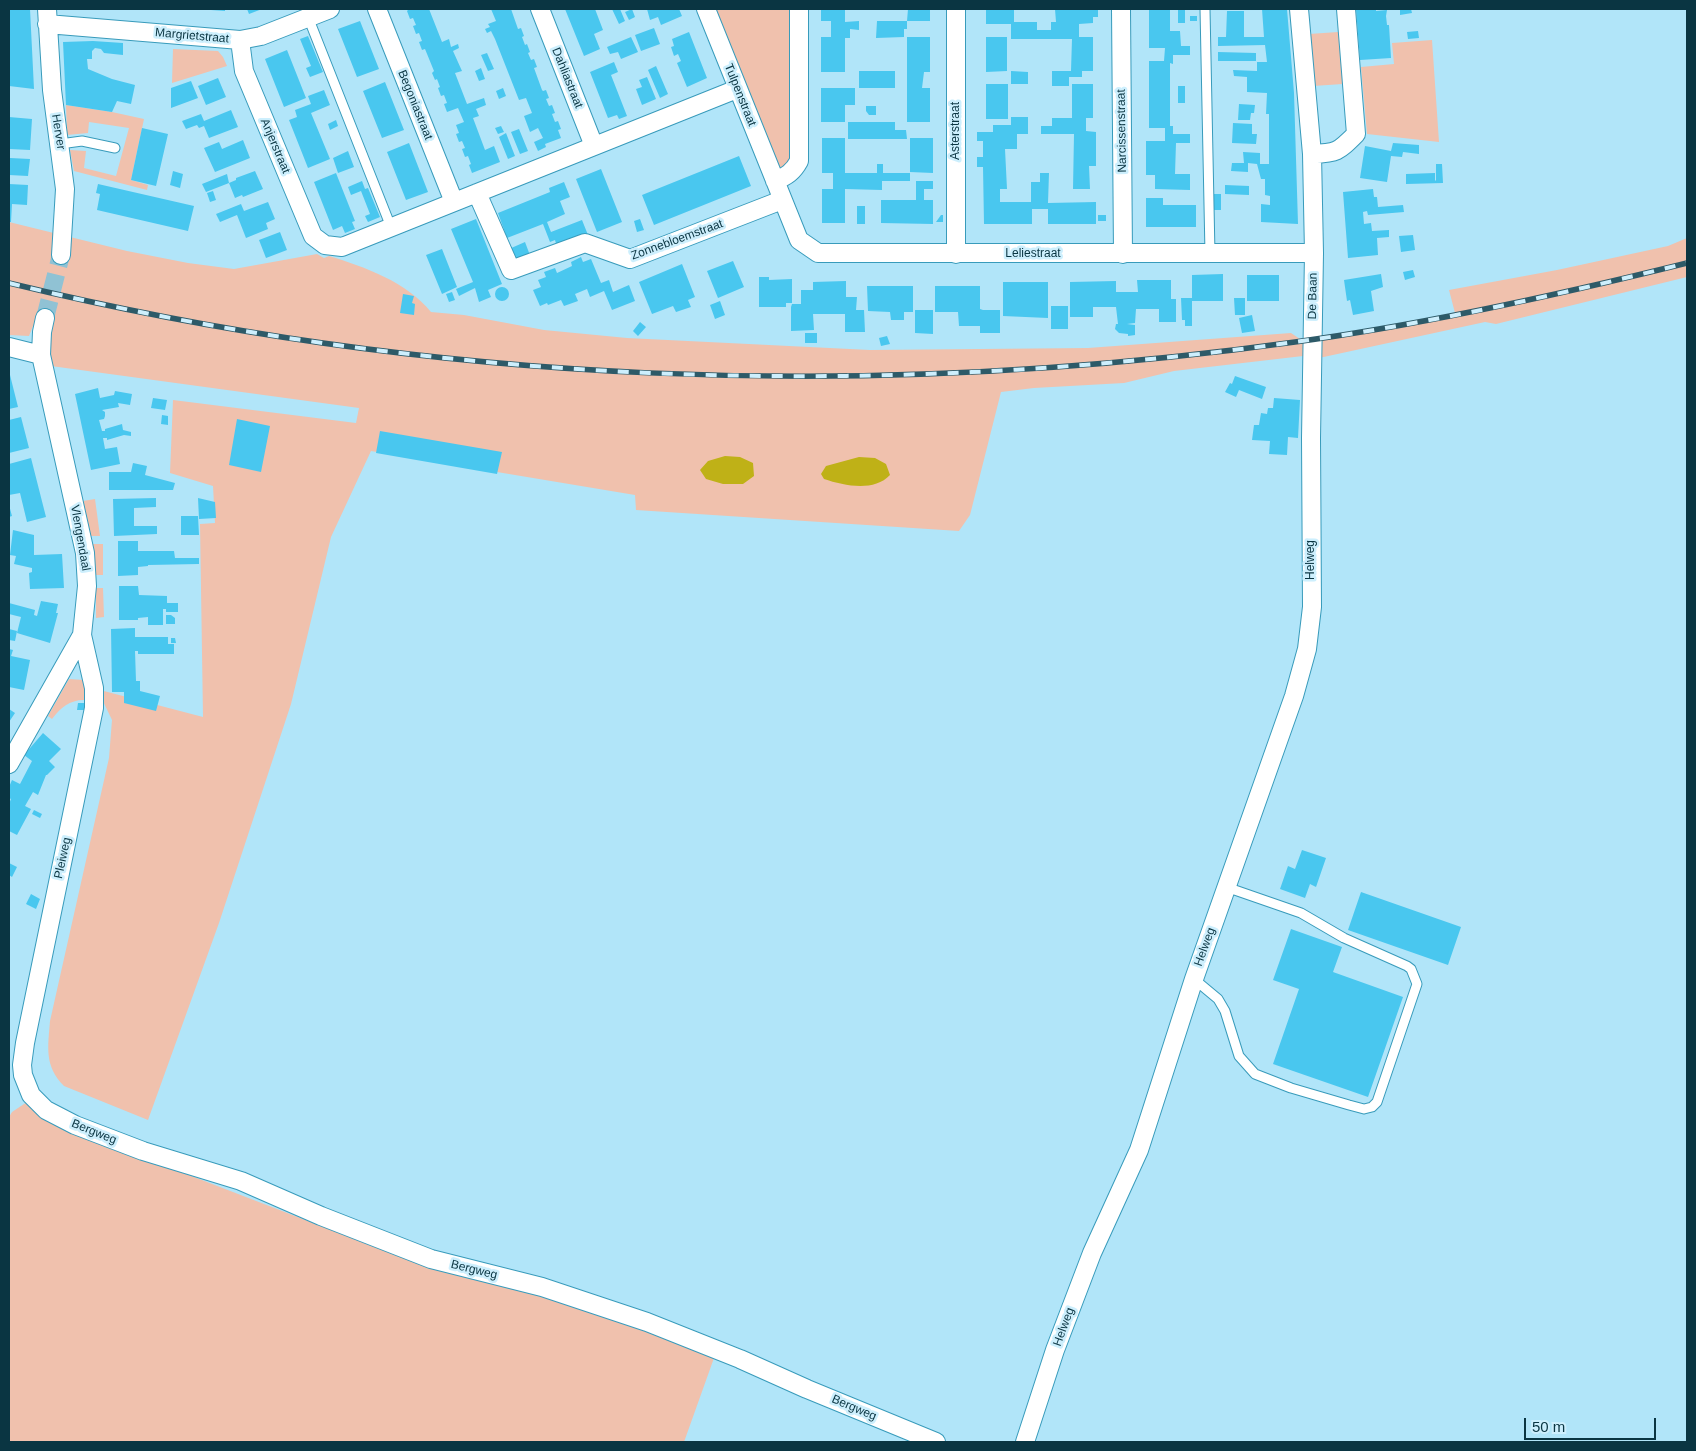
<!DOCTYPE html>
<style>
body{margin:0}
#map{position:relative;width:1696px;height:1451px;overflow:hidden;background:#b1e5f9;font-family:Arial,sans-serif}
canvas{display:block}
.frame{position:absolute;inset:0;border:10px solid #0a3542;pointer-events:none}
.scale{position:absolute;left:1524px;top:1418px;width:132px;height:22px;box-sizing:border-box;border:2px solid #0a3542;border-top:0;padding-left:6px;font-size:15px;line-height:18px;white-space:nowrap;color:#0a3542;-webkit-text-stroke:4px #cdeffd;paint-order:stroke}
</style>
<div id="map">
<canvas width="1696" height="1451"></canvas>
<div class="frame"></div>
<div class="scale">50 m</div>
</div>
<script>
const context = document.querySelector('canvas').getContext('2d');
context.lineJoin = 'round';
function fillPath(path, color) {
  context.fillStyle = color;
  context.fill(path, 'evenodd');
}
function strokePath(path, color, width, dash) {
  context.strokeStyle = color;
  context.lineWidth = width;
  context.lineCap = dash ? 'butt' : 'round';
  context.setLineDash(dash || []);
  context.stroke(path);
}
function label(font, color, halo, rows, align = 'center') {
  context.font = font + ' Arial,sans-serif';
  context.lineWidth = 5;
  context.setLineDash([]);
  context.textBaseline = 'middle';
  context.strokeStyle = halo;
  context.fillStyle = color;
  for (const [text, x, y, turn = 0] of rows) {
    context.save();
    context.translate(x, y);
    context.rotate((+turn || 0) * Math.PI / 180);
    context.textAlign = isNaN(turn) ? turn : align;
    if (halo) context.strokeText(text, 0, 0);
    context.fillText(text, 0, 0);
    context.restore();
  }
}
fillPath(new Path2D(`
 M715 9H793V159L781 170 778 168Z
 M1338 32 1344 38 1348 77 1343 84 1313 86 1309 34Z
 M1432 40 1439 142 1367 134 1361 67 1394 64 1392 43Z
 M173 49 218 51 223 57 227 66 172 83Z
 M66 105 112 112 144 119 131 180 148 185 147 190 74 171 70 150 86 151 84 168 116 176 129 128 89 122 88 133 67 135Z
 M9 222 127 251 188 263 234 269 317 254 324 258 329 256C365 267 407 282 431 312L464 315 544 330 627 338 870 350 1088 348 1291 333 1303 341V356L1174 371 1124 383 1034 388 1001 392 970 515 959 531 636 510 635 495 371 451 331 537 291 704 219 923 148 1120 64 1086C44 1066 48 1047 50 1021L109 758 112 720 100 695V690L203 717 200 524 215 523 213 486 170 473 173 400 356 423 359 408 51 366 48 330 33 326 29 336 9 335Z
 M1687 238V277L1496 324 1485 322 1319 358 1320 338 1455 313 1449 290 1557 270 1668 246Z
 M95 499 100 536H91L83 501Z
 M92 544H103V575H96Z
 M96 588H103L104 617 96 618Z
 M69 679 84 680 86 700C71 699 61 707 52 719L48 716Z
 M30 1100 42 1116 63 1129 163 1165 321 1226 442 1270 530 1291 630 1325 714 1358 684 1442H9V1117L12 1112Z`), '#f0c1ad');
fillPath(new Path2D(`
 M725 456 740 457 753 463 754 476 743 484H723L706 479 700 470 708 461Z
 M859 457 875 458 886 464 890 475C874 492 845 486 824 479L821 474 826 466Z`), '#bfb117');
fillPath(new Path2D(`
 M9 9H30L34 89 9 86Z
 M211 9H225V11L211 10Z
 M247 9H262L249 14Z
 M409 9H429L442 42 449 39 451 47 458 44 459 48 453 51 462 71 455 73 467 104 484 98 486 105 476 109 479 116 473 118 485 150 494 146 500 162 472 173 469 165 471 164 468 156 465 157 462 149 465 148 462 141 459 142 456 134 459 133 456 125 464 122 458 108 447 112 444 104 447 103 444 95 441 96 438 88 440 87 437 79 435 80 432 73 434 71 425 49 422 50 419 42 422 41 419 33 416 34 413 26 416 25 413 18 410 19 407 11Z
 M491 9H511L518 29 521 28 524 36 522 37 525 45 527 44 530 52 528 53 531 60 534 59 537 67 534 68 542 90 543 91 546 90 549 98 546 99 549 106 552 105 555 113 552 114 555 122 558 121 561 129 558 130 561 138 545 144 546 147 538 151 534 142 543 138 538 128 530 132 524 116 532 113 526 98 519 100 495 39 491 31 487 33 485 29 490 27 488 24 496 21Z
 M565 9H595L603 30 594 34 600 49 584 56Z
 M612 9H620L625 21 619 24Z
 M632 9 635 17 629 20 625 12Z
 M647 9H679L682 16 661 25 658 17 650 20Z
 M821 9H845V22L859 21V30L850 29V38H845V72H821V37H831V21H821Z
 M908 9H930V21H907Z
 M986 9H1014V22H1037V30H1051V22H1056L1055 9H1098V17H1093V23L1079 24V37H1093V71H1082V77H1069V86H1052V71H1071L1072 39H1011V24H986Z
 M1149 9H1170V31H1180L1181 46H1190V55H1173V64L1170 63V126H1173V134H1190V143H1176L1175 174H1190V190L1155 189V175H1146V141H1165V128H1149V61H1164L1165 48H1149Z
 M1178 9H1185V23H1178Z
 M1262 9H1287L1294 93 1298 224 1261 222V204L1270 205V196L1265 195V179H1261L1257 164 1248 163V172L1231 171 1232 163H1244L1243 152 1260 153V164H1269V114H1266L1267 93 1247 92V77L1234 76 1233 70 1257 71V62H1267L1265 45 1218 46V37H1226L1227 11H1244V37H1264Z
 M1356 9H1376V11L1387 10 1386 16 1387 25H1389L1391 58 1360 60Z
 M1400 9H1411L1412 13 1400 15Z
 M1190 16H1197V21H1190Z
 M360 21 379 69 357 77 338 29Z
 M877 21H907V29H904V37L876 38Z
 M654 28 660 44 641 51 635 35Z
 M1418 31 1419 38 1408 39 1407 32Z
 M689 32 707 78 687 87 677 63 681 61 678 54 674 56 671 47 674 46 672 39Z
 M308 36 323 72 310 77 306 68 311 66 300 39Z
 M631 37 638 52 621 59 618 52 610 54 607 47Z
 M907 37H930V72H924L922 88H930V122H907Z
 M986 37H1007V71L986 72Z
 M93 41 123 43V55L104 53 101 49 95 48 92 51V59H87L88 69 112 79 135 85 131 104 117 101 112 112 66 105 63 42Z
 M287 50 306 98 284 107 265 59Z
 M1218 52 1256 53V61H1218Z
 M487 53 494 69 488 71 481 55Z
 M614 62 618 72 611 75 627 116 619 119 617 115 608 118 590 72Z
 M656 66 668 94 660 98 648 70Z
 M481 68 485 79 479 81 475 71Z
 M859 71H895V88H859Z
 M1011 71 1028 72V84H1011Z
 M647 77 656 99 642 105 636 89 642 87 639 80Z
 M218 78 226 97 206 105 198 86Z
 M191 81 198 98 171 108V88Z
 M385 82 404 130 382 138 363 91Z
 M986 84H1008V119H986Z
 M1072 84H1093V118H1086V131L1096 132V166H1089L1090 189H1073L1074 134H1041V126H1052V118H1072Z
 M1178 86H1185V103H1178Z
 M503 88 506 96 499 99 496 91Z
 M821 88H855V105H845V122H821Z
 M324 90 330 105 311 113 330 159 308 168 289 120 297 117 295 110 311 104 308 96Z
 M1239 104 1255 105 1254 113H1251L1250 120H1238Z
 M866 106H876V115H869L866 111Z
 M231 110 238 127 209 138 204 126 199 128 197 125 186 129 182 121 201 114 204 121Z
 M9 117 32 119 30 150 9 149Z
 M1011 117H1028V134H1017V149H1005L1007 189H1000V202H1031V182H1040V173H1049L1048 203 1096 202V224H1048V209H1032V224H984L983 167H977V157H983V141H977V132H993V125H1011Z
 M336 120 338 126 330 130 328 124Z
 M848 122H895V130H906L907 139H848Z
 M1233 123 1252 124V134H1257L1256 144 1232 143Z
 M501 126 504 132 498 134 495 128Z
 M142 128 168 134 156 186 131 180Z
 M519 129 528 151 520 154 511 132Z
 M506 133 515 156 508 159 499 137Z
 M822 138H845V173H877V164H883V173H910V181H882V190L845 189V223H822V189H833V173H822Z
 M910 138H933V173L910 172Z
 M243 140 250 158 215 172 204 148 219 142 222 149Z
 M409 143 428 192 406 200 387 152Z
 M1393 143 1419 145V154L1403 152 1402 157 1391 156 1387 182 1360 178 1365 146 1391 151Z
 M348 151 354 167 338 173 333 158Z
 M739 156 751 186 654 225 642 195Z
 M10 158 30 159 28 176 9 175Z
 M1436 164H1442L1443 183 1406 184V174L1435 173V181L1436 180Z
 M601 169 622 222 597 232 576 179Z
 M173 171 183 174 180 188 170 185Z
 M255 171 263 189 243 197 242 195 235 198 229 183 206 192 202 184 227 174 229 183 236 180V178Z
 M336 173 355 221 352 222 355 229 345 233 342 226 333 230 314 182Z
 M362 181 365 189 368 188 380 217 368 222 365 216 370 214 361 191 351 195 348 187Z
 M916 181H933V189H924V200H933V224L881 223V200H916Z
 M564 182 570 197 560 201 565 214 547 222 551 232 582 220 588 235 557 247 555 240 550 242 543 224 507 238 498 213 550 192 549 188Z
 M9 184 28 185 27 205 12 204 11 222H9Z
 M98 184 194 206 188 231 97 210 100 194 96 193Z
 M1225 185 1249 186V195L1225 194Z
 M1373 189 1374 197H1377L1378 207 1403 205 1404 212 1368 215 1367 211 1363 212 1364 224 1371 223 1372 231 1389 230V237L1377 238 1378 255 1348 258 1343 192Z
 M213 191 216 200 210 202 207 193Z
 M1212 194H1221V210H1212Z
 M1146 198H1163V205H1196V227H1146Z
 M268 202 275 219 266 223 268 229 246 238 237 215 220 222 216 214 241 204 244 211Z
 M857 206H865V224H857Z
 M941 215H943V222H936Z
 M1098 215H1106V221H1098Z
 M476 219 502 284 488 290 491 297 479 302 475 288 459 296 456 289 473 282 451 229Z
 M640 219 644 230 637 232 634 221Z
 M280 232 287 250 266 258 259 240Z
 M1413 235 1415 250 1401 252 1399 236Z
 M525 242 531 258 516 264 509 249Z
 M442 249 457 287 442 294 426 255Z
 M581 257 583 262 591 259 601 283 609 280 613 292 629 285 635 301 612 310 604 291 590 297 587 289 575 294 578 301 564 306 561 300 548 305 547 303 540 306 533 290 541 287 538 280 546 277 544 272 555 268 557 273 572 266 571 262Z
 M733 261 744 287 718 298 707 271Z
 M682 264 695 297 688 300 691 307 676 312 673 306 652 314 639 282Z
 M1413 270 1415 277 1405 280 1403 272Z
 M1223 274V301H1192V326H1185V320H1182L1181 298H1192V275Z
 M1381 274 1383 287 1371 291 1374 311 1353 315 1350 300 1347 301 1344 280Z
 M1247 275H1279V301H1247Z
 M759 277H769V280L792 279V303H786V307H759Z
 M1137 280H1171V299H1176V322H1159V309H1136L1135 323 1127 324 1135 325V335L1128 336V334L1119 333 1115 329 1116 324H1118L1116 307H1093V317H1070V282L1116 281V292H1138Z
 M846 281V297H857L856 310H864L865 332H845V314H813L814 330 791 331V307L792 304H801V290H813V282Z
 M1003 282H1048V318L1003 316Z
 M867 286H913V312H904V320H891L890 312 868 311Z
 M935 286H980V309L983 310H1000V333H980V326H959L958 312H935Z
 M495 294a7 7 0 1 1 14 0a7 7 0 1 1-14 0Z
 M452 292 455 300 449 302 446 294Z
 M403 294 414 296 412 303 415 304 414 315 400 313Z
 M1234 298H1245V315H1235Z
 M720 301 725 315 715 319 710 305Z
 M1051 306H1068V329H1051Z
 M915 310H933V334L915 333Z
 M1252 315 1255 331 1242 333 1239 318Z
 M640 322 646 327 638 336 633 331Z
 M805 333H817V343H805Z
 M887 336 890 344 881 346 879 338Z
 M10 375 18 407 9 409V376Z
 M1235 376 1266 387 1262 399 1239 390 1236 397 1225 392 1230 383 1232 384Z
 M98 388 100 398 114 395 115 391 132 394 130 405 118 403 119 407 102 410 105 412V416L104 419 99 420 102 431H105V429L122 424 123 430 131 432V436L124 435 107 440V438H103L105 449 117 447 120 464 91 470 75 394Z
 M153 398 167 400 165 410 151 408Z
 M1274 398 1300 400 1298 438 1288 437 1287 455 1269 454 1270 441 1252 440 1254 425H1259L1261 413 1267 414 1268 408H1273Z
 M162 415 168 416V425L161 424Z
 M21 417 29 448 9 453V420Z
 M237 419 270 426 261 472 229 465Z
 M380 431 502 452 497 474 376 453Z
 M31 458 46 517 27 522 20 493 9 495V464Z
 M133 463 147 466 145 475 175 483 173 490H109V472H131Z
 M156 498V507L134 508V526H157V534L114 536 113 499Z
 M198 498 215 502 216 518 199 519Z
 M9 505 12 516 9 517Z
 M181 516H198L199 535H181Z
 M13 530 34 535V555L62 554 64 588 30 589 29 573 32 572V568L14 564 16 556 10 555Z
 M118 541H138V551H174L175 558H199V564L148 565V566L138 567V575L118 576Z
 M119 586H138L139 595 167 596V603H178V612H166V609H163V625H148V617L138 618V620H119Z
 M41 601 58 604 56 613H58L50 643 17 633 21 617 9 614V603L35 610 34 615 37 616Z
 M166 615H171L175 618V624H166Z
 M135 628V637H168V644H174V654H138V651H135L136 681H140V691L160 696 156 711 124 703V692H112L111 629Z
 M9 629 17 631 15 641 9 640Z
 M171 638H175L176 643H171Z
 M9 649 13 650 11 656 30 660 24 690 9 687Z
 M78 703H85V710H77Z
 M9 709 15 713 9 722Z
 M43 733 61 749 49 761 55 767 47 775H46L38 795 33 792 25 806 31 809 17 835 9 831V804L11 799 9 798V787L12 780 20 784 32 761 24 755Z
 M34 810 42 814 40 818 32 814Z
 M1302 850 1326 858 1316 887 1310 884 1305 898 1280 889 1288 866 1295 869Z
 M9 863 17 867 12 877 9 875Z
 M1361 892 1461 927 1448 965 1348 930Z
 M31 894 40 899 36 909 26 904Z
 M1291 929 1342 947 1333 972 1403 997 1368 1097 1273 1064 1299 989 1273 980Z`), '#49c7ef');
strokePath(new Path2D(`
 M45 318 61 255`), '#90c2d4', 18, [18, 9]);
const lane = new Path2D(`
 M1205 9 1210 254
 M308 17 391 227
 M60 144 82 141 115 148
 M1194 979 1218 999 1225 1011 1239 1056 1255 1074 1291 1088 1349 1105 1364 1109 1372 1107 1377 1102 1417 984 1411 969 1407 966 1344 938 1301 913 1226 887`);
const street = new Path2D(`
 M47 9 52 90 65 189 61 255
 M377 9 454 202
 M540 9 594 146
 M706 9 799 240 818 253H1314
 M1121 9 1123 254
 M47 24 240 40 261 36 330 9
 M240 40 244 71 313 236 325 245 342 247 737 89
 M1312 154C1337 153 1338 152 1356 134L1346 9
 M775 181C787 176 793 172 799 161V9
 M477 193 511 270 585 243 630 259 782 200
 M956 254V9
 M9 347 41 355
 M82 635 94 688V708L25 1043 22 1065 23 1075 31 1095 46 1110 75 1125 143 1151 241 1181 321 1216 431 1259 542 1287 647 1322 740 1359 807 1389 936 1442
 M9 764 82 635 87 586 85 553 41 355 42 332 45 318
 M1025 1442 1055 1350 1092 1253 1139 1150 1194 979 1294 696 1307 649 1312 607 1311 438 1314 253 1312 154 1299 9`);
strokePath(lane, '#389bbb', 11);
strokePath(street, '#389bbb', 20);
strokePath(lane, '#fff', 9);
strokePath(street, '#fff', 18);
const rail = new Path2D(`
 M9 283C428 385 868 401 1295 342 1427 324 1558 295 1687 263`);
strokePath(rail, '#2d5a68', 5.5);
strokePath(rail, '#cdeffd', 4, [11]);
label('12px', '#0a3542', '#cdeffd', [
 ["Margrietstraat",192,36,5],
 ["Dahliastraat",567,78,68],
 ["Tulpenstraat",740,95,68],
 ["Begoniastraat",415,105,68],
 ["Asterstraat",956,131,-90],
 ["Narcissenstraat",1122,131,-91],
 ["Herver",58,132,81],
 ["Anjerstraat",275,146,67],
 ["Zonnebloemstraat",677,240,-20],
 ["Leliestraat",1033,254],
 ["De Baan",1313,296,-89],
 ["Vlengendaal",80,538,80],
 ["Helweg",1311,560,-90],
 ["Pleiweg",63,858,-78],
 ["Helweg",1205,947,-70],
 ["Bergweg",94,1132,22],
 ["Bergweg",474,1270,14],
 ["Helweg",1064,1327,-70],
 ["Bergweg",854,1408,23]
]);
</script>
